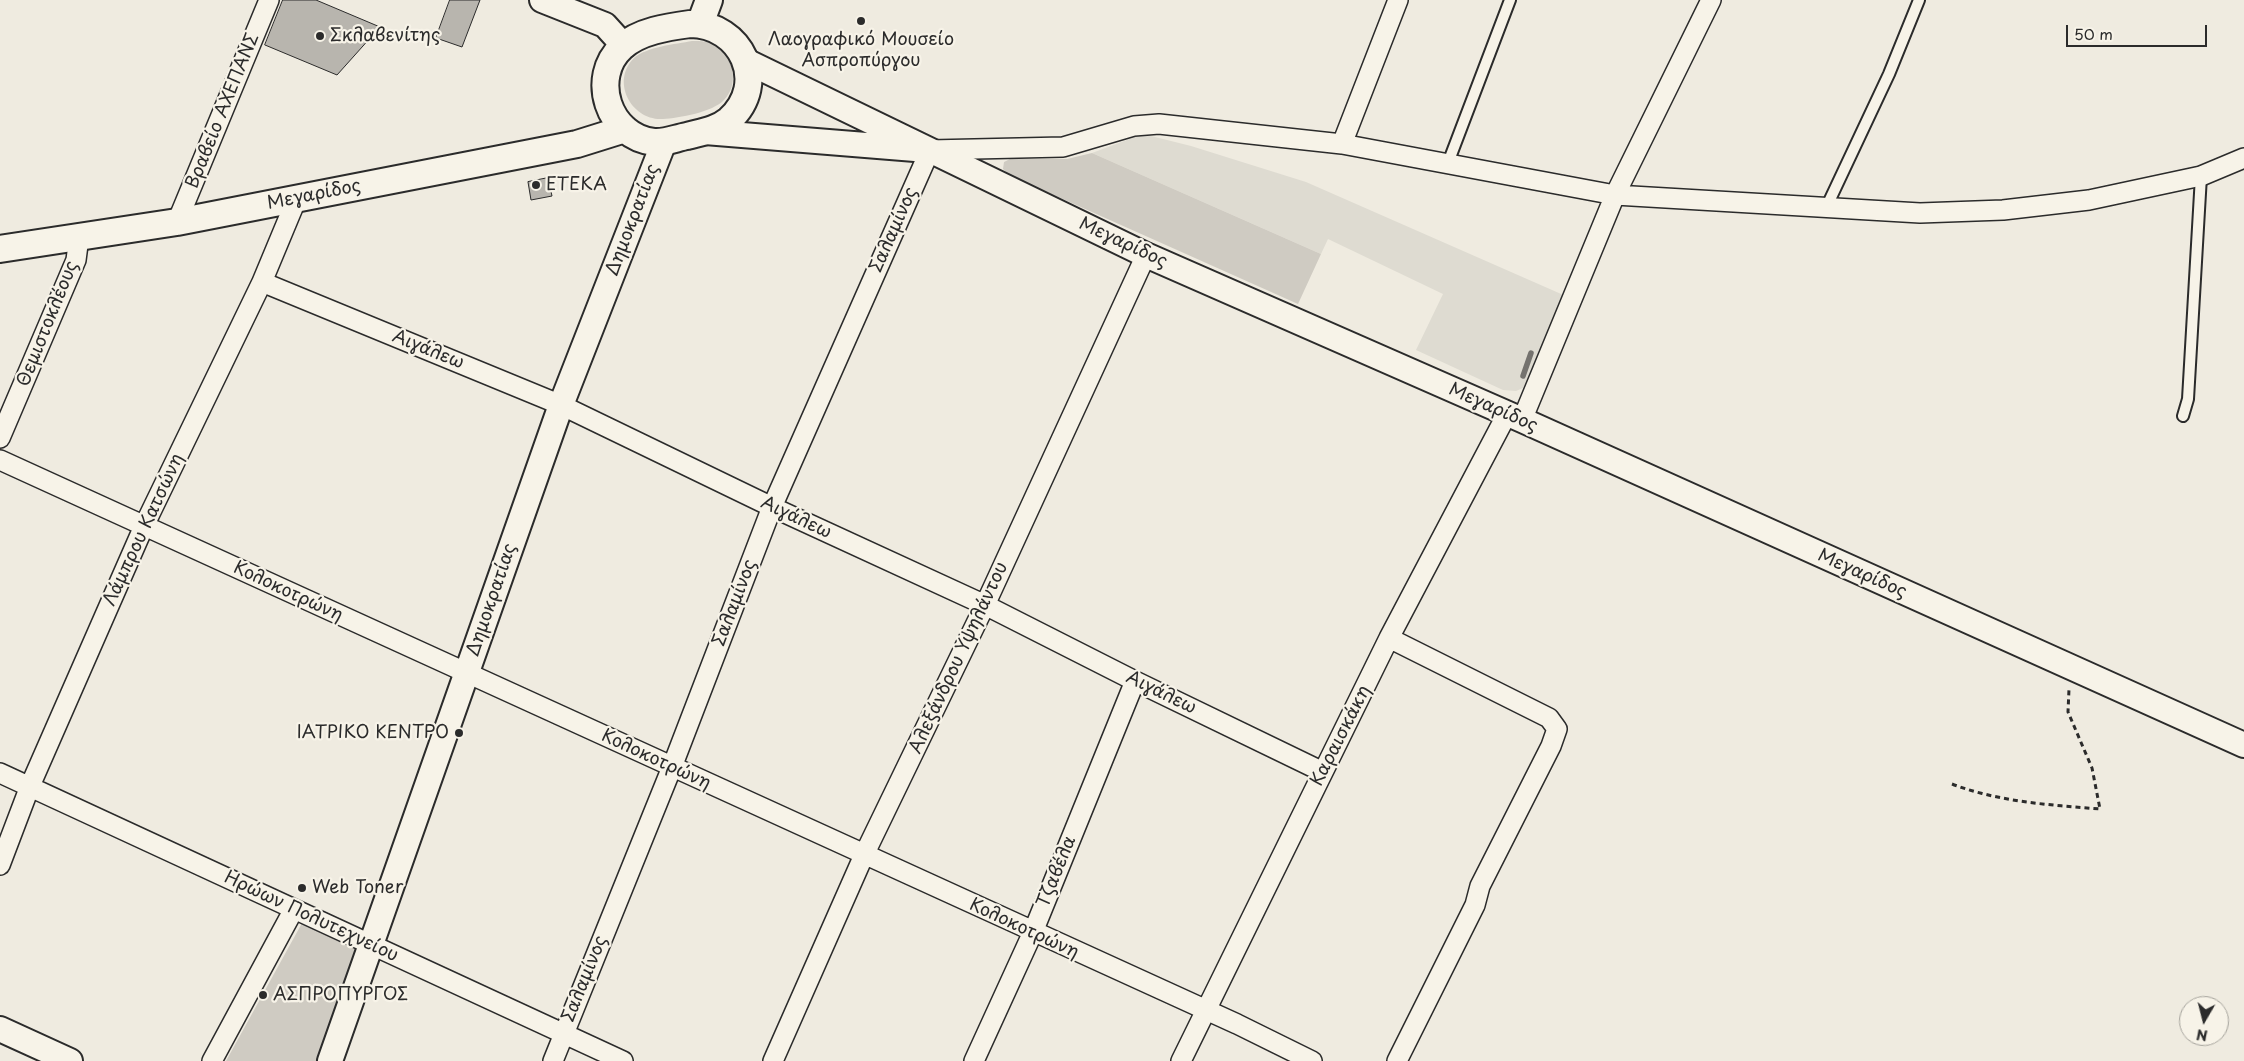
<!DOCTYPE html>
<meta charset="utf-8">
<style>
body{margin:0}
#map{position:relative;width:2244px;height:1061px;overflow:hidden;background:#efebe0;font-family:"Playpen Sans",sans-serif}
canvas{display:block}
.north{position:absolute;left:2179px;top:996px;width:50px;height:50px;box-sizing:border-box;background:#f7f3e8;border:1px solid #a5a39c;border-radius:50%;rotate:188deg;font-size:14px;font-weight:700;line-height:20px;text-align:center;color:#2b2b2b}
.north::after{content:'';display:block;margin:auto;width:18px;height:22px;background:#2b2b2b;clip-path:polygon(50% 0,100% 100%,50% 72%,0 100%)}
.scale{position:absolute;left:2066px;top:25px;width:141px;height:22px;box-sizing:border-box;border:2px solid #2b2b2b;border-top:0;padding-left:6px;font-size:15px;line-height:18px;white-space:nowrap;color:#2b2b2b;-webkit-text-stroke:4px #f7f3e8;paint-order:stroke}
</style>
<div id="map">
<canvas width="2244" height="1061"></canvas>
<div class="north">N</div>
<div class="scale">50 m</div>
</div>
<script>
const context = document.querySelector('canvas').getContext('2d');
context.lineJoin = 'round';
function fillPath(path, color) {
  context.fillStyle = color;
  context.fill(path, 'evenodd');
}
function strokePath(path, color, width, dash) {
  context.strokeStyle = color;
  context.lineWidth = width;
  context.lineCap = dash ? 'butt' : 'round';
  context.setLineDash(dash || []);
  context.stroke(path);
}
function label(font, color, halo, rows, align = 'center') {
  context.font = font + ' "Playpen Sans",sans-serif';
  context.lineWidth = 4.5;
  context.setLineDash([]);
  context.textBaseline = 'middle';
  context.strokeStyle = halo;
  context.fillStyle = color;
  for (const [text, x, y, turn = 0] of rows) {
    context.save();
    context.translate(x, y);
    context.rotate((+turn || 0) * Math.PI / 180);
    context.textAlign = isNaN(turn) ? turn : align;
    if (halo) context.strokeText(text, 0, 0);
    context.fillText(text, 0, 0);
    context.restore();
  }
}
fillPath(new Path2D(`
 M1143 134 1191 146 1306 182 1568 297 1523 388 1516 391 1503 390 1416 350 1443 294 1328 239 1321 254 1092 153Z`), '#dedbd1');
fillPath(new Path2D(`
 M692 41C701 41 710 41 718 47 734 58 739 85 724 100 713 112 679 118 663 119 632 121 610 82 634 58 646 47 676 44 692 41Z
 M1092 153 1321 254 1298 304 1009 175 1003 169 1004 162 1010 159H1067Z
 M307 914 369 941 323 1061H226Z`), '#cfcbc2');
strokePath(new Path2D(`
 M1523 376 1531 353`), '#74726e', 5.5);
const building = new Path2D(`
 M283 0H316L380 27 337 75 265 45Z
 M450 0H480L462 47 436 38Z
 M548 178 552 196 531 200 528 182Z`);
fillPath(building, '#b8b5ae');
strokePath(building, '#2b2b2b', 1);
const service = new Path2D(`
 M1448 163 1510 0
 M1826 208 1889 74 1919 0
 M2183 416 2188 399 2201 176`);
const minor = new Path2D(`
 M1342 144 1398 0
 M177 222 269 0
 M262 282 561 405 772 507 985 605 1135 681 1323 772
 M1522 420 1615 195 1711 0
 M0 438 76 260 79 237
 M0 460 1237 1024 1312 1061
 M1389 638 1549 718 1557 729 1551 746 1480 886 1475 905 1397 1061
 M0 773 623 1061
 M0 865 30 786 144 526 262 282 297 198
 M212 1061 294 909
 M553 1061 672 767 772 507 930 150 1063 147 1134 126 1159 124 1342 144 1615 195 1920 213 2003 210 2089 200 2201 176 2244 158
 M773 1061 864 855 985 605 1146 255
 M974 1061 1033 932 1135 681
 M1181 1061 1389 638 1507 414`);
const tertiary = new Path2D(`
 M542 0 605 25 624 46
 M746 61 1146 255 1522 420 2244 745
 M705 132 915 149
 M0 1029 70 1061
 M330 1061 561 405 664 142`);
const secondary = new Path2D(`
 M690 24C741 24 770 83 729 120 717 130 702 132 687 136 676 138 665 143 654 142 608 137 589 77 622 47 639 31 668 27 690 24Z
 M700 24 709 0
 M0 249 177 222 577 144 625 129`);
strokePath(service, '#2b2b2b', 14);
strokePath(minor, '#2b2b2b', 22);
strokePath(tertiary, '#2b2b2b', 28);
strokePath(secondary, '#2b2b2b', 30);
strokePath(new Path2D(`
 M1952 784C1999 802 2050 805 2100 809L2092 768 2068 712 2069 689`), '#2b2b2b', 3, [5, 4]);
strokePath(service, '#f7f3e8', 10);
strokePath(minor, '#f7f3e8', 19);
strokePath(tertiary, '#f7f3e8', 24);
strokePath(secondary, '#f7f3e8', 26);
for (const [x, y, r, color] of [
 [861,21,5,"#2b2b2b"],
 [320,36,5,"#2b2b2b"],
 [536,185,5,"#2b2b2b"],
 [459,733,5,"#2b2b2b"],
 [302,888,5,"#2b2b2b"],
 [263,995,5,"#2b2b2b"]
]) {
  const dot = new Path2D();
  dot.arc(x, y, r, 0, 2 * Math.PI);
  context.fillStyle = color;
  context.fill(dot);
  strokePath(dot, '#f7f3e8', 2);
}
label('18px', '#2b2b2b', '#f7f3e8', [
 ["Σκλαβενίτης",330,36],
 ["Λαογραφικό Μουσείο",861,40,"center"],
 ["Ασπροπύργου",861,61,"center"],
 ["ΕΤΕΚΑ",546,185],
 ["ΙΑΤΡΙΚΟ ΚΕΝΤΡΟ",449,733,"right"],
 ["Web Toner",312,888],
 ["ΑΣΠΡΟΠΥΡΓΟΣ",273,995]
], 'left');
label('18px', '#2b2b2b', '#f7f3e8', [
 ["Βραβείο ΑΧΕΠΑΝΣ",223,111,-68],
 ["Μεγαρίδος",314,195,-11],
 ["Δημοκρατίας",633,220,-69],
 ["Σαλαμίνος",894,230,-66],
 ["Μεγαρίδος",1123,243,25],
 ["Θεμιστοκλέους",48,324,-68],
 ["Αιγάλεω",428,350,22],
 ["Μεγαρίδος",1493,408,24],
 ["Αιγάλεω",796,518,25],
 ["Λάμπρου Κατσώνη",144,530,-65],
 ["Μεγαρίδος",1862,574,24],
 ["Κολοκοτρώνη",288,592,25],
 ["Δημοκρατίας",492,600,-71],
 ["Σαλαμίνος",735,603,-69],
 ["Αλεξάνδρου Υψηλάντου",959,658,-65],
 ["Αιγάλεω",1161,693,26],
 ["Καραισκάκη",1341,736,-63],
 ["Κολοκοτρώνη",656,760,25],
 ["Τζαβέλα",1057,872,-68],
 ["Ηρώων Πολυτεχνείου",311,917,25],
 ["Κολοκοτρώνη",1024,929,25],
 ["Σαλαμίνος",585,979,-68]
]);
</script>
